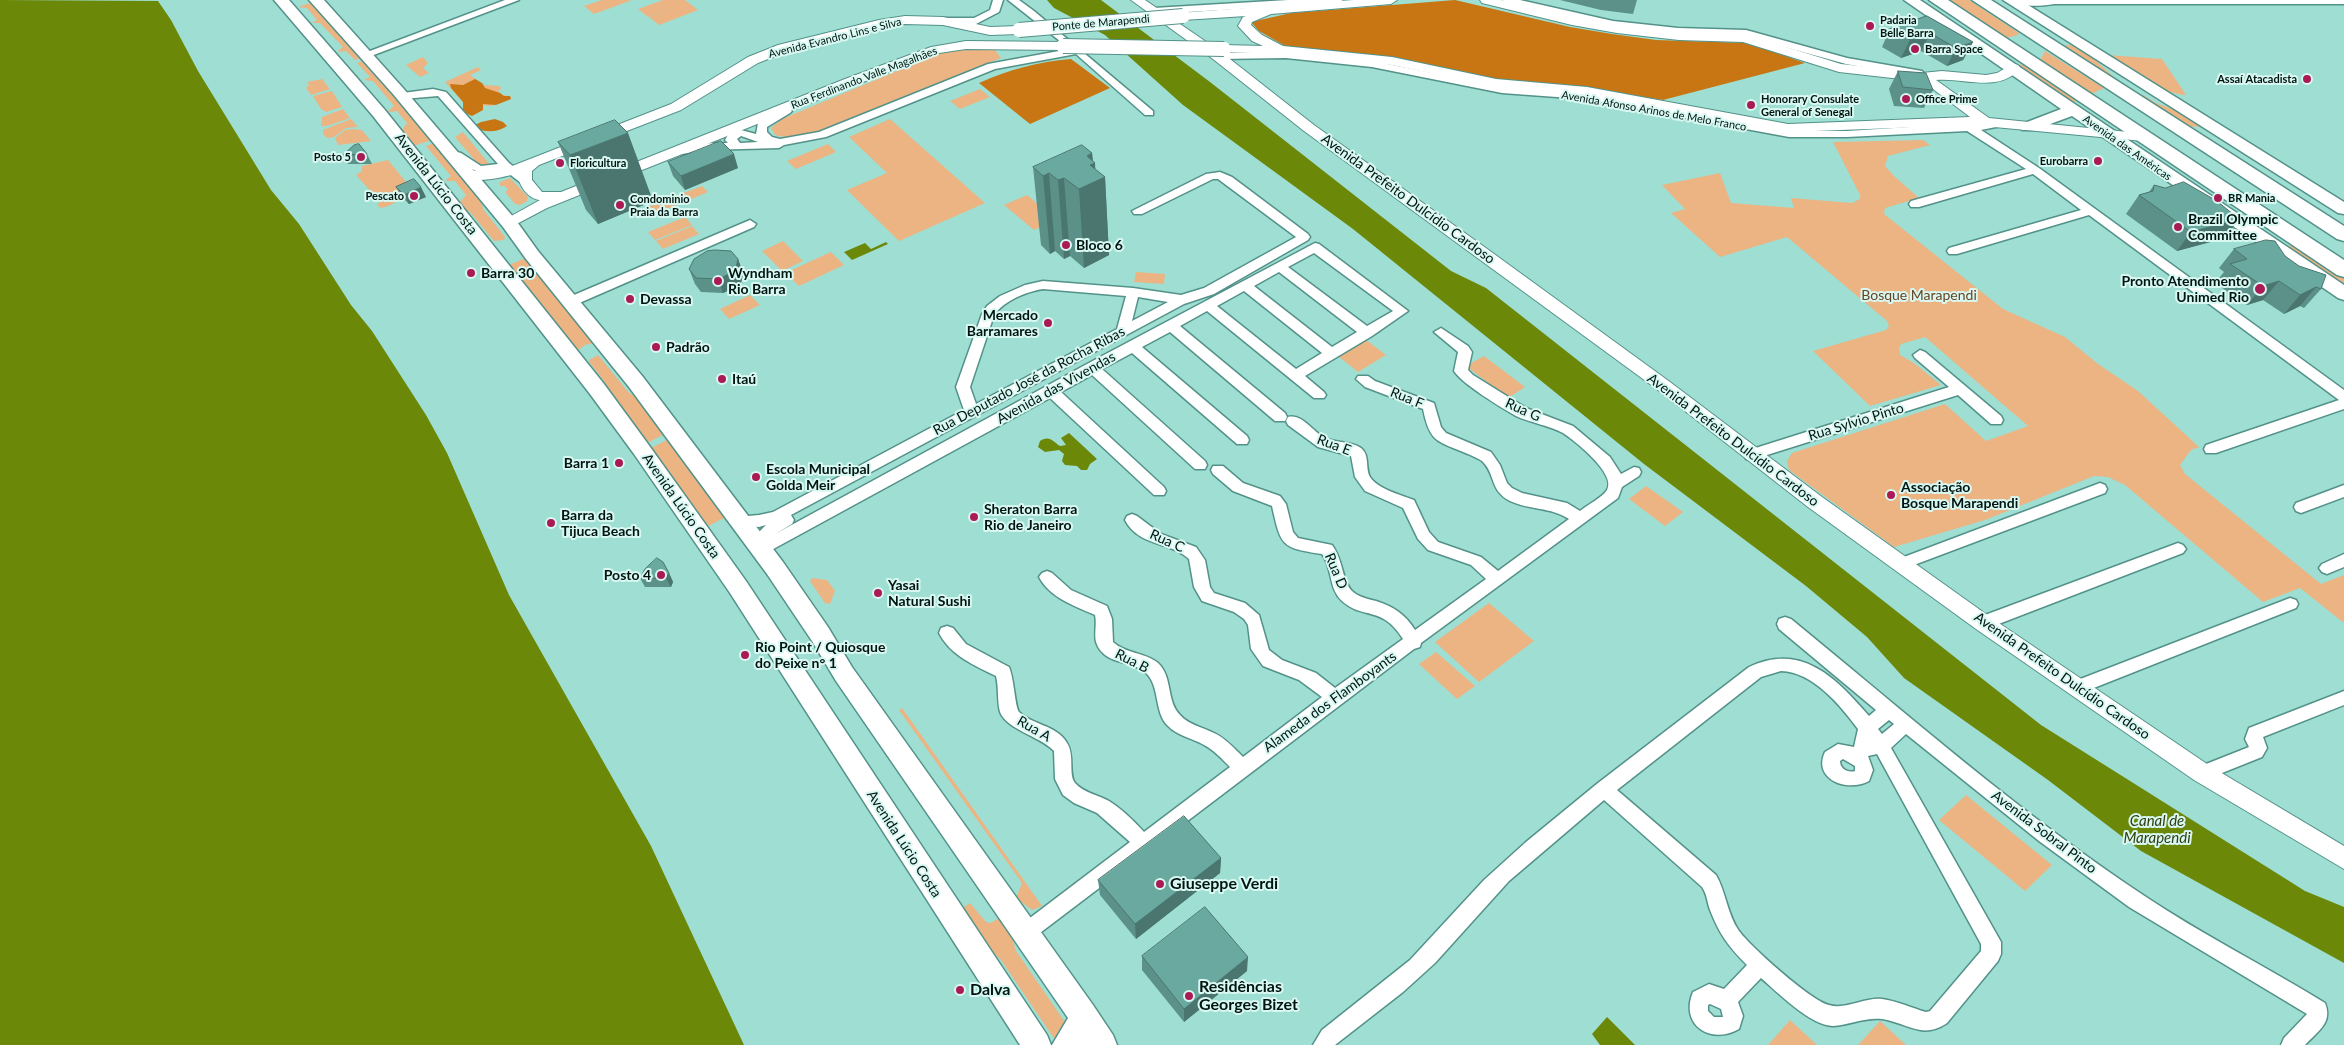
<!DOCTYPE html>
<meta charset="utf-8">
<style>
body{margin:0}
canvas{display:block;background:#9eded3}
</style>
<canvas width="2344" height="1045"></canvas>
<script>
const context = document.querySelector('canvas').getContext('2d');
context.lineJoin = 'round';
function fillPath(path, color) {
  context.fillStyle = color;
  context.fill(path, 'evenodd');
}
function strokePath(path, color, width, dash) {
  context.strokeStyle = color;
  context.lineWidth = width;
  context.lineCap = dash ? 'butt' : 'round';
  context.setLineDash(dash || []);
  context.stroke(path);
}
function label(font, color, halo, rows, align = 'center') {
  context.font = font + ' Lato,sans-serif';
  context.lineWidth = 4;
  context.setLineDash([]);
  context.textBaseline = 'middle';
  context.strokeStyle = halo;
  context.fillStyle = color;
  for (const [text, x, y, turn = 0] of rows) {
    context.save();
    context.translate(x, y);
    context.rotate((+turn || 0) * Math.PI / 180);
    context.textAlign = isNaN(turn) ? turn : align;
    if (halo) context.strokeText(text, 0, 0);
    context.fillText(text, 0, 0);
    context.restore();
  }
}
fillPath(new Path2D(`
 M602 0H632L594 14 584 6Z
 M663 0H685L698 10 659 25 649 17 673 8 648 17 638 9Z
 M1948 0H1969L2019 33 2018 35 2006 38Z
 M310 3 312 4 362 58 355 60 346 51 339 52 338 51 343 47 320 23H312L317 20 307 8 298 7Z
 M2071 45 2093 58 2117 80 2114 82 2059 46Z
 M972 49 995 50 1001 58 813 133 784 137 775 135 771 128 782 119 940 53Z
 M2045 51 2104 88 2091 94 2040 61Z
 M2107 55 2162 59 2186 95C2157 93 2131 70 2107 55Z
 M423 57 428 63 423 68 429 73 420 77 406 65Z
 M364 60 432 140 413 146 401 131 407 123 397 111 389 112 388 111 394 106 373 81 364 80 370 77 357 63Z
 M2023 64 2078 100 2071 103 2017 67Z
 M478 67 481 70 470 75 484 85 500 86 501 89 498 90 502 95 510 96 511 99 491 106 464 103 445 82Z
 M322 79 330 89 311 95 306 88 309 85 307 82Z
 M980 89 990 97 960 109 950 101Z
 M332 91 342 107 326 112 321 109 313 96Z
 M2143 95 2156 103 2178 111 2204 127 2183 126 2136 96Z
 M343 109 350 118 327 126H321L322 117Z
 M351 119 358 127 346 128 334 137 327 138 323 134V130Z
 M890 119 985 203 899 241 847 190 887 173 849 137Z
 M352 129 362 130 371 141 338 145 335 138 345 130Z
 M463 132 490 165 478 164 455 137Z
 M1923 140 1930 145 1888 156 1885 166 1894 176 1919 198 1885 208 1884 214 2003 309 2065 337 2098 364 2138 391 2199 447 2191 450 2180 465 2185 474 2321 584 2344 575V623L2300 588 2263 602 2125 485 2108 477 2094 476 1985 520 1894 547 1789 470 1787 461 1792 453 1945 404 1986 441 2028 426 1925 337 1901 344 1899 349 1900 355 1914 363 1941 385 1870 406 1813 351 1886 330 1889 326 1887 321 1787 237 1720 257 1671 213 1685 209 1662 185 1720 173 1731 203 1794 208 1791 198 1852 203 1860 199V195L1833 142Z
 M434 143 481 200 483 209 505 237 504 240 494 241 470 212 463 209 459 203 466 195 455 181H445L451 176 426 146Z
 M828 144 836 152 796 169 787 161Z
 M388 160 411 188C398 198 399 204 381 208L377 205 380 202 375 201V196L356 175 362 171V166Z
 M510 178 528 197 527 201 520 205 515 204 505 192 508 190 505 186H500V182Z
 M702 186 708 192 679 204 673 197Z
 M1027 195 1056 219 1034 230 1004 205Z
 M670 198 676 205 646 218 639 211Z
 M685 217 692 225 655 240 648 232Z
 M692 226 699 234 663 249 656 241Z
 M783 241 803 261 782 271 762 251Z
 M2293 245 2344 277V288L2292 254 2288 246Z
 M831 252 844 265 799 286 785 273Z
 M528 257 598 342 585 345 577 351 509 265Z
 M1136 272 1165 274 1164 284 1134 282Z
 M750 295 760 305 729 319 720 309Z
 M1366 340 1386 355 1358 372 1338 356Z
 M598 355 629 393 641 399 667 433 647 443C627 416 611 389 590 363L589 360Z
 M1484 356 1525 387 1508 398 1466 366Z
 M671 438 728 516 706 527 651 448Z
 M1646 486 1683 512 1665 526 1629 499Z
 M812 578 827 580 835 591 830 604 825 603 810 581Z
 M1489 603 1534 641 1479 682 1435 642Z
 M1436 652 1475 686 1457 699 1419 664Z
 M902 708 1042 906 1032 910 1016 898 1022 883 899 710Z
 M1966 795 2052 865 2025 891 1939 820Z
 M970 903 986 922 991 923 1002 916 1008 924 1016 951 1067 1025 1057 1039 1053 1037 1001 960 982 941 961 909Z
 M1790 1020 1817 1045H1768Z
 M1880 1021 1906 1045H1858Z`), '#ecb482');
fillPath(new Path2D(`
 M1455 0 1570 27 1612 34 1656 40 1748 43 1805 63 1663 100 1588 88 1497 80 1393 58 1287 47 1259 31 1251 22 1291 13Z
 M1071 59 1110 88 1030 124 979 83C1011 69 1037 62 1071 59Z
 M475 79 482 83 485 88 500 93 504 96H510L511 99 496 105 483 104V110L472 116 463 112V102L451 88 450 84 463 85Z
 M495 119 503 122 507 126C497 133 483 133 473 126L481 122Z`), '#c77613');
fillPath(new Path2D(`
 M0 0 158 1 171 20 198 71 271 190 299 224 351 305 372 331 426 415 447 453 509 595 651 846 744 1045H0Z
 M1047 0H1101L1210 82 1451 271 1486 288 2041 725 2305 891 2344 907V963L2141 851 2048 780 1904 678 1867 637 1806 586 1644 464 1353 229 1183 105 1105 35 1054 8Z
 M886 242 888 244 852 260 844 252 865 243 871 249Z
 M1069 433 1097 459 1090 464 1087 470H1081L1077 466 1065 465 1062 461 1064 454 1059 450 1045 452 1038 447 1040 441C1050 435 1052 441 1060 446L1066 445 1061 438Z
 M1607 1017 1635 1045H1600L1592 1034Z`), '#6c8808');
const minor = new Path2D(`
 M505 0H519L371 56H363L362 54Z
 M993 0H1003L999 12 976 24H943L938 21 943 18H974L990 10Z
 M1008 0H1019L1034 11 1153 111V115H1145L1076 54 995 69 826 137 784 145 779 148 707 150 675 155 669 152C678 143 715 143 728 143L725 140 728 135 741 130 756 134 758 123 786 108 792 111 790 113 767 127V132L772 137 780 139 819 132 988 64 1070 49ZM741 136 744 137 758 142 740 143 737 139Z
 M1288 0H1343L1338 3 1154 14 1149 11 1154 8Z
 M1502 0H1520L1613 21 1678 28 1746 30 1847 58 1922 71 1927 77 1922 80 1915 76 1846 64 1745 36 1678 34 1613 27 1507 3Z
 M2013 0H2344V4H2054C2042 6 2023 8 2013 0Z
 M1286 52 1372 61 1502 87 1584 93 1789 131H1847L2006 121V125L1981 130 2039 168 2344 390V409L2216 453H2206L2204 449 2206 445 2339 400 2089 215 1957 254H1949L1947 251 1949 248 2081 210 2033 174 1919 207H1911L1909 204 1911 201 2026 169 1967 131 1847 137H1789L1584 99 1502 93 1372 67 1286 58 1218 59 1213 56 1218 53Z
 M433 89 446 92 509 163 529 179 531 181 529 183H521L503 169C480 177 476 171 457 160 452 157 446 157 442 153L448 150 461 153 481 166 498 164 438 96 403 99 398 96 403 93Z
 M1220 172 1232 177 1308 234 1310 237 1308 240 1214 294 1184 304 791 515 794 520 792 524 775 534 1087 364 1315 243 1319 244 1408 311 1372 336 1305 376 1324 392 1326 395 1324 398H1314L1207 311 1180 326 1285 413 1287 417 1285 421H1275L1170 332 1142 347 1247 436 1249 440 1247 444H1237L1132 353 1102 369 1205 461 1207 465 1205 469H1195L1092 375 1061 392 1164 487 1166 491 1164 495H1154L1050 398 766 553 761 555 756 553 754 547 749 542 766 525 759 527 737 525 735 521 737 517 759 515 773 512 964 410 956 387 982 314 987 306 1000 296 1025 285 1043 281 1133 288 1181 295 1204 288 1296 237 1218 179H1213L1142 214H1134L1132 211 1206 174ZM1314 253 1393 311 1367 326 1288 267ZM1279 272 1357 332 1332 347 1254 286ZM1043 289 1126 296 1117 329 976 404 970 387 994 315C1005 300 1026 292 1043 289ZM1244 291 1322 353 1296 369 1217 306ZM1138 297 1168 302 1132 321Z
 M750 220 756 224 754 227 577 304 572 305 566 301 567 298Z
 M1441 328 1468 346 1472 352 1468 370 1473 375 1526 408 1573 426 1610 457 1621 474 1634 467 1639 468 1641 472 1639 476 1622 487 1618 498 1421 643 1420 647 1414 649 1032 939 1025 942 1018 939 1016 933 1018 927 1130 842 1097 813 1074 803 1063 795 1055 779 1054 751C1040 736 1007 730 1000 712 997 701 999 688 996 676 974 665 951 656 939 633L941 628 947 626 953 628 966 644 1009 667C1014 678 1015 707 1019 712 1032 725 1057 725 1067 743 1075 755 1068 775 1075 783 1084 793 1098 795 1109 801 1122 809 1134 821 1144 832L1230 767C1222 759 1214 750 1204 745 1192 738 1177 736 1167 725 1154 711 1160 686 1146 673 1131 659 1104 666 1096 642 1094 633 1097 624 1095 615 1075 606 1050 598 1039 577L1042 573 1047 571 1052 573 1071 590 1107 606 1112 619 1113 642C1126 654 1145 652 1158 663 1173 677 1166 701 1180 715 1189 725 1202 727 1214 733 1225 738 1234 748 1243 757L1322 697 1299 680 1263 666 1251 649 1248 625 1244 619 1234 612 1202 601 1194 587 1189 559C1170 541 1139 547 1125 520L1127 516 1132 514 1137 516 1161 534 1196 547 1205 560 1210 587 1214 593 1245 603 1259 615 1269 650 1282 660 1316 673 1335 688 1403 639C1382 605 1363 620 1342 601 1328 588 1333 568 1322 554 1281 548 1281 546 1272 506L1233 491 1213 474 1211 470 1213 466H1223L1243 483 1280 496 1286 504 1293 532 1298 538 1332 545C1343 559 1342 581 1352 591 1358 597 1368 599 1376 601 1394 607 1405 614 1415 630L1486 579 1471 565 1428 550 1418 539 1403 508 1365 491 1355 477 1351 456 1318 447 1288 425 1286 421 1288 417C1303 413 1314 434 1327 439 1338 443 1351 441 1361 448 1370 455 1365 468 1370 477 1378 489 1401 495 1414 500L1429 532 1438 542 1481 557 1498 571 1569 519C1551 507 1529 510 1510 501 1489 490 1496 474 1482 461 1478 458 1472 456 1468 454 1438 441 1430 444 1423 409L1365 387 1356 379 1358 376H1368L1375 381 1434 403 1441 427 1446 433 1491 452 1500 465 1507 483 1512 488 1522 493 1567 503 1580 511C1587 505 1602 498 1607 490 1617 474 1575 441 1563 433 1548 425 1531 423 1516 416 1502 408 1462 384 1454 371L1458 352 1434 332Z
 M1920 350 1925 352 2001 416 2003 420 2001 424H1991L1958 395 1751 460 1746 459 1744 455 1746 451 1949 387 1915 358 1913 355Z
 M2100 483 2105 485 2107 489 2105 493 1906 568 1901 570 1896 568 1893 564 1896 560Z
 M2344 485V497L2301 513 2296 511 2294 507 2296 503Z
 M2178 543 2183 545 2186 549 2183 553 1983 630 1977 628 1975 623 1977 618Z
 M2344 554V567L2327 574 2322 572 2319 568 2322 564Z
 M2290 598 2296 600 2298 604 2296 608 2076 695 2070 693 2068 688 2070 683Z
 M1785 617 1791 619C1906 713 2018 812 2143 895 2201 934 2265 966 2325 1003 2333 1023 2318 1031 2305 1045H2281L2284 1038 2307 1014 2129 907 2039 841 1906 734 1891 748 2001 942V954L1998 961 1947 1023C1922 1040 1908 1023 1882 1019 1866 1017 1849 1025 1833 1026 1811 1026 1777 992 1761 978L1738 1002 1743 1016 1739 1029C1712 1045 1679 1026 1693 992L1709 984 1724 989 1747 965C1728 946 1720 935 1710 910 1707 902 1707 894 1702 887L1604 800 1509 881 1435 963 1403 992 1335 1045H1313L1322 1030 1410 960 1484 880 1526 842 1598 783 1749 667C1802 642 1836 678 1869 716L1876 710 1779 629 1777 624 1779 619ZM1781 671C1813 672 1840 705 1858 729L1854 747 1838 744 1825 752C1812 779 1847 793 1869 781L1873 770 1868 756 1877 754 1981 944V951L1930 1011 1926 1012C1912 1008 1897 1001 1882 999 1865 997 1846 1010 1829 1005 1811 1001 1751 947 1739 931 1727 914 1726 892 1716 875L1617 790 1761 677ZM1889 720 1894 724 1882 734 1878 729ZM1843 759 1855 766V771C1848 773 1840 769 1840 761ZM1710 1004 1721 1009 1723 1017H1714L1708 1011V1005Z
 M2344 691V705L2263 737 2267 748 2262 757 2202 781 2196 778 2193 773 2196 768 2249 747 2245 739 2249 728Z`);
const tertiary = new Path2D(`
 M1131 0H1145L1218 50 1219 46 1224 45 1263 46 1252 41 1238 26 1243 17 1246 16 1183 20 1177 16 1179 13 1353 0H1397L1391 4 1271 14 1252 22 1251 25 1262 35 1283 46 1392 57 1496 79 1587 87 1788 124 1970 117 1933 89 1919 81 1839 72 1743 42 1679 40 1617 33 1572 25 1482 3 1480 0H1501L1572 17 1617 25 1679 32 1744 34 1841 64 1922 73 1942 71 1986 75 1997 73 2013 64 2018 65 2020 68C2000 94 1963 77 1936 80L1989 118 2148 134 2150 137 2148 140 2143 141 1973 125 1788 132 1587 95 1496 87 1392 65 1286 54 1221 52 1314 125 1490 251 1670 382 1822 497 1990 617 2210 766 2344 846V869L2194 780 1976 629 1808 507 1658 390 1304 131 1213 59Z
 M905 16 943 17 990 27 1019 26 1025 30 1019 34 990 35 943 25 905 24 879 28 788 51 758 63 681 110 539 165 532 171V180L542 192H561L845 79 931 47 966 41 1063 42 1070 46 1063 50 966 49 939 53 855 85 547 208 509 228 504 226 501 223 504 220 540 200C528 199 518 185 518 173 505 177 469 186 460 174L467 170 488 172 507 168 671 104 748 57 778 45 879 20Z`);
const secondary = new Path2D(`
 M274 0H289L385 110 604 384 648 444 746 581 1047 1035 1051 1045H1020L730 593 634 454 590 394 373 116Z
 M309 0H324L403 88 515 219 538 251 643 377 783 562 828 627 852 667 1093 1005 1113 1035 1117 1045H1052L1068 1018 836 681 812 641 767 574 629 387 526 259 503 227 393 94Z
 M1904 0H1920L2344 285V300L2338 298 2072 116 2034 130H2022L2020 127 2022 124 2061 109Z
 M2003 0H2020L2344 202V214L2338 213Z`);
const trunk = new Path2D(`
 M1929 0H1948L2344 260V277L2337 275Z
 M1972 0H1991L2344 226V241L2337 239Z`);
strokePath(minor, '#539289', 3);
strokePath(tertiary, '#539289', 2);
strokePath(secondary, '#539289', 3);
strokePath(trunk, '#539289', 3);
fillPath(minor, '#fff');
fillPath(tertiary, '#fff');
fillPath(secondary, '#fff');
fillPath(trunk, '#fff');
const tertiaryBridge = new Path2D(`
 M1019 30 1183 16
 M1063 46 1224 49`);
strokePath(tertiaryBridge, '#539289', 16, []);
strokePath(tertiaryBridge, '#fff', 14);
fillPath(new Path2D(`
 M1560 0H1637L1633 14 1601 10Z
 M1927 16 1973 42 1963 60 1947 66 1921 51 1901 58 1882 47 1890 29Z
 M1898 71 1933 90 1924 108 1894 106 1889 89Z
 M558 142 653 201 598 224 586 210Z
 M1092 153 1093 161 1095 163V169L1105 177 1109 255 1084 268 1070 256 1064 259 1055 251 1050 254 1041 245 1033 167Z
 M367 154 372 164H348L343 155Z
 M668 162 738 168 685 190 673 176Z
 M2154 185 2225 238 2177 251 2126 214 2139 195 2149 192Z
 M396 187 426 197 409 204 401 196Z
 M2234 249 2285 256 2321 289 2304 308 2300 306 2284 314 2263 300 2247 305 2215 283 2224 272 2219 268Z
 M738 259 743 273 741 283 736 287 723 293 701 292 695 284 689 269Z
 M669 573 673 582 671 587H645L640 578Z
 M1221 858 1220 873 1136 939 1100 895 1098 880Z
 M1142 956 1247 971 1184 1022 1142 970Z`), '#5b9189');
fillPath(new Path2D(`
 M1930 33 1921 51 1901 58 1910 40Z
 M1973 42 1963 60 1947 66 1956 48Z
 M628 133 653 201 598 224 570 155Z
 M1092 153 1093 164 1095 163 1096 181 1105 177 1109 255 1084 268 1079 189 1087 156Z
 M734 154 738 168 685 190 681 176Z
 M1049 173 1055 251 1050 254 1043 176Z
 M1064 178 1070 256 1064 259 1058 180Z
 M421 187 426 197 409 204 404 195Z
 M2239 219 2225 238 2177 251 2191 232Z
 M738 259 743 273 741 283 736 287 723 293 718 279Z
 M2279 281 2263 300 2247 305 2263 286Z
 M2316 287 2300 306 2284 314 2300 295Z
 M669 573 673 582 671 587 666 578Z
 M1221 858 1220 873 1136 939 1135 924Z
 M1248 957 1247 971 1184 1022V1009Z`), '#4a766f');
const building = new Path2D(`
 M1927 16 1973 42 1956 48 1930 33 1910 40 1890 29Z
 M1898 71 1926 73 1933 90 1903 87Z
 M615 120 628 133 570 155 558 142Z
 M721 141 734 154 681 176 668 162Z
 M359 144 367 154 343 155 354 145Z
 M1082 145 1092 153 1087 156 1095 163 1090 165 1105 177 1079 189 1064 178 1058 180 1049 173 1043 176 1033 167Z
 M414 179 421 187 404 195 396 187Z
 M2184 182 2217 201 2239 219 2191 232 2139 195 2153 191 2154 185 2165 188Z
 M2266 240 2275 241 2285 256 2299 266 2326 275 2321 289 2316 287 2300 295 2279 281 2263 286 2230 264 2247 259 2234 249Z
 M715 250 731 251 738 259 736 268 732 273 718 279 696 278 689 269 694 259 707 251Z
 M657 558 663 562 669 573 666 578H640L645 569Z
 M1184 816 1221 858 1135 924 1098 880Z
 M1205 907 1248 957 1184 1009 1142 956Z`);
fillPath(building, '#6aa99f');
strokePath(building, '#4a766f', 1);
for (const [x, y, r, color] of [
 [1870,26,5,"#aa1a55"],
 [1915,49,5,"#aa1a55"],
 [2307,79,5,"#aa1a55"],
 [1906,99,5,"#aa1a55"],
 [1751,105,5,"#aa1a55"],
 [361,157,5,"#aa1a55"],
 [2098,161,5,"#aa1a55"],
 [560,163,5,"#aa1a55"],
 [414,196,5,"#aa1a55"],
 [2218,198,5,"#aa1a55"],
 [620,205,5,"#aa1a55"],
 [2178,227,5,"#aa1a55"],
 [1066,245,5,"#aa1a55"],
 [471,273,5,"#aa1a55"],
 [718,281,5,"#aa1a55"],
 [2260,289,6,"#aa1a55"],
 [630,299,5,"#aa1a55"],
 [1048,323,5,"#aa1a55"],
 [656,347,5,"#aa1a55"],
 [722,379,5,"#aa1a55"],
 [619,463,5,"#aa1a55"],
 [756,477,5,"#aa1a55"],
 [1891,495,5,"#aa1a55"],
 [974,517,5,"#aa1a55"],
 [551,523,5,"#aa1a55"],
 [661,575,5,"#aa1a55"],
 [878,593,5,"#aa1a55"],
 [745,655,5,"#aa1a55"],
 [1160,884,5,"#aa1a55"],
 [960,990,5,"#aa1a55"],
 [1189,996,5,"#aa1a55"]
]) {
  const dot = new Path2D();
  dot.arc(x, y, r, 0, 2 * Math.PI);
  context.fillStyle = color;
  context.fill(dot);
  strokePath(dot, '#d9f8f2', 2);
}
label('bold 11px', '#001511', '#d9f8f2', [
 ["Padaria",1880,20],
 ["Belle Barra",1880,33],
 ["Barra Space",1925,49],
 ["Assaí Atacadista",2297,79,"right"],
 ["Honorary Consulate",1761,99],
 ["General of Senegal",1761,112],
 ["Office Prime",1916,99],
 ["Posto 5",351,157,"right"],
 ["Eurobarra",2088,161,"right"],
 ["Floricultura",570,163],
 ["Pescato",404,196,"right"],
 ["BR Mania",2228,198],
 ["Condominio",630,199],
 ["Praia da Barra",630,212]
], 'left');
label('11px', '#001511', '#d9f8f2', [
 ["Ponte de Marapendi",1101,23,-5],
 ["Avenida Evandro Lins e Silva",835,38,-14],
 ["Rua Ferdinando Valle Magalhães",864,78,-21],
 ["Avenida Afonso Arinos de Melo Franco",1654,111,10],
 ["Avenida das Américas",2127,148,35]
]);
label('14px', '#001511', '#d9f8f2', [
 ["Avenida Lúcio Costa",436,184,52],
 ["Avenida Prefeito Dulcídio Cardoso",1408,199,36],
 ["Rua Deputado José da Rocha Ribas",1029,381,-28],
 ["Avenida das Vivendas",1056,388,-29],
 ["Rua F",1407,398,22],
 ["Rua G",1523,410,24],
 ["Rua Sylvio Pinto",1856,422,-17],
 ["Avenida Prefeito Dulcídio Cardoso",1733,440,37],
 ["Rua E",1334,445,21],
 ["Avenida Lúcio Costa",681,506,55],
 ["Rua C",1167,541,24],
 ["Rua D",1336,571,67],
 ["Rua B",1132,661,27],
 ["Avenida Prefeito Dulcídio Cardoso",2062,676,35],
 ["Alameda dos Flamboyants",1330,702,-36],
 ["Rua A",1034,729,30],
 ["Avenida Sobral Pinto",2044,832,37],
 ["Avenida Lúcio Costa",904,844,57]
]);
label('bold 14px', '#001511', '#d9f8f2', [
 ["Brazil Olympic",2188,219],
 ["Committee",2188,235],
 ["Bloco 6",1076,245],
 ["Barra 30",481,273],
 ["Wyndham",728,273],
 ["Rio Barra",728,289],
 ["Pronto Atendimento",2249,281,"right"],
 ["Unimed Rio",2249,297,"right"],
 ["Devassa",640,299],
 ["Mercado",1038,315,"right"],
 ["Barramares",1038,331,"right"],
 ["Padrão",666,347],
 ["Itaú",732,379],
 ["Barra 1",609,463,"right"],
 ["Escola Municipal",766,469],
 ["Golda Meir",766,485],
 ["Associação",1901,487],
 ["Bosque Marapendi",1901,503],
 ["Sheraton Barra",984,509],
 ["Rio de Janeiro",984,525],
 ["Barra da",561,515],
 ["Tijuca Beach",561,531],
 ["Posto 4",651,575,"right"],
 ["Yasai",888,585],
 ["Natural Sushi",888,601],
 ["Rio Point / Quiosque",755,647],
 ["do Peixe n° 1",755,663]
], 'left');
label('14px', '#674422', '#d9f8f2', [
 ["Bosque Marapendi",1919,295]
]);
label('italic 15px', '#313d10', '#d9f8f2', [
 ["Canal de",2157,821],
 ["Marapendi",2157,838]
]);
label('bold 16px', '#001511', '#d9f8f2', [
 ["Giuseppe Verdi",1170,884],
 ["Residências",1199,987],
 ["Georges Bizet",1199,1005],
 ["Dalva",970,990]
], 'left');
</script>
